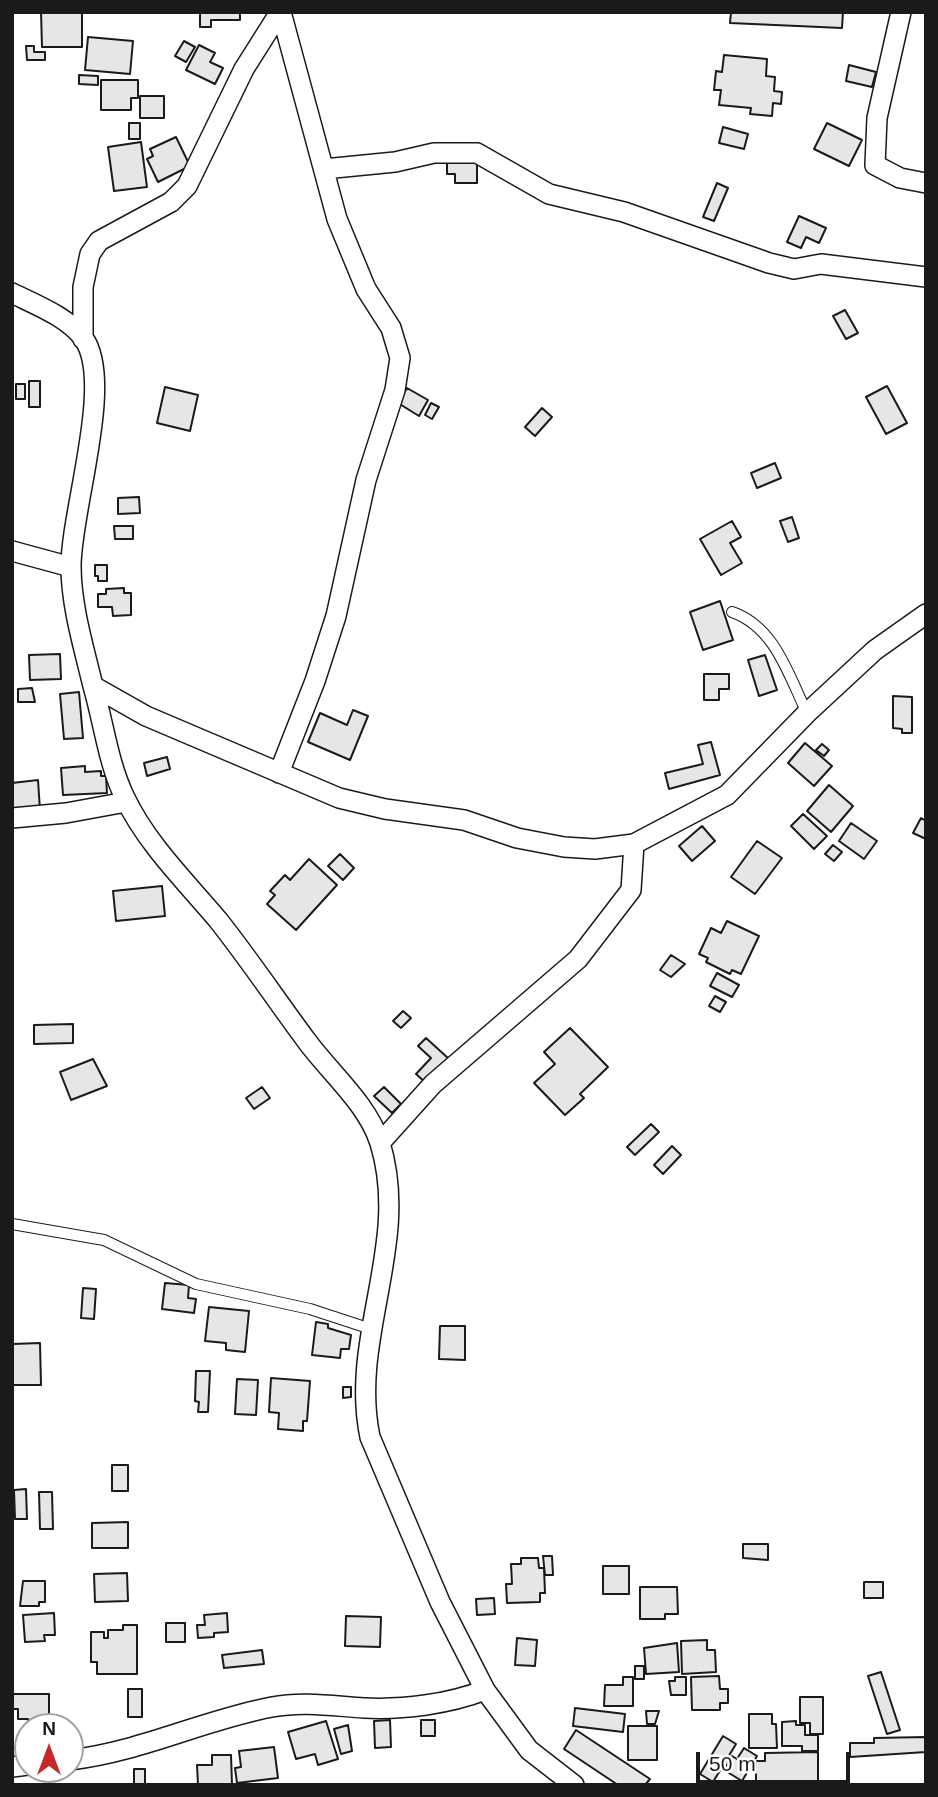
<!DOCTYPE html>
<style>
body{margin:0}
#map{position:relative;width:938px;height:1797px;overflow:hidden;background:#fff;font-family:Helvetica,sans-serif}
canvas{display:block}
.frame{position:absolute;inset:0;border:14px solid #1a1a1a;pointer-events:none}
.north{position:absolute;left:14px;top:1713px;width:70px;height:70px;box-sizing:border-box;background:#fff;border:2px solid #a3a3a3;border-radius:50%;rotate:0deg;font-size:19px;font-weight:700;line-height:28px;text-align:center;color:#1a1a1a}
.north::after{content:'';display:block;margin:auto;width:24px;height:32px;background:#c62828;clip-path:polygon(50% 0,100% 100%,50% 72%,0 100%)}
.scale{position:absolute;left:696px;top:1752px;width:154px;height:32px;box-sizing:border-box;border:4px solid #1a1a1a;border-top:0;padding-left:9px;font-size:21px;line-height:24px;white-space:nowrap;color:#1a1a1a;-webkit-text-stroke:5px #fff;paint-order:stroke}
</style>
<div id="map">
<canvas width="938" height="1797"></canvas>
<div class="frame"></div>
<div class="north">N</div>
<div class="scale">50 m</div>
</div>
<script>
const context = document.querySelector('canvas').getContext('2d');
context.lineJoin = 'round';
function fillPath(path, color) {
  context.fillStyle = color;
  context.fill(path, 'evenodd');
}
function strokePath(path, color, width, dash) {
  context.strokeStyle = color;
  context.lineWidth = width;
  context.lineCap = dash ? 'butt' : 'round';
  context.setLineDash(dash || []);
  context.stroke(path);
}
const building = new Path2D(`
 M41 12H82V47H42Z
 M200 12H240V20H211V27H200Z
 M731 12H843L842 28 730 23Z
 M88 37 133 41 130 74 85 70Z
 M184 41 195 47 186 62 175 56Z
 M199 45 215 53 210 62 223 68 215 84 186 70Z
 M26 46H34V52H45V60H27Z
 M724 55 767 59 766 76 775 77 774 91 782 92 781 104 773 103 772 116 750 114 751 108 719 105 721 90H714L716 71 722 72Z
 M849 65 876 72 872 87 846 81Z
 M79 75 98 76V85L79 84Z
 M101 80H138V98H131V110H101Z
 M140 96H164V118H140Z
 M129 123H140V139H129Z
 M827 123 862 140 849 166 814 149Z
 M723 127 748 134 744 149 719 143Z
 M176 137 190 166 158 182 147 159 153 156 150 149Z
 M141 142 147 187 114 191 108 147Z
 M447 156H477V183H455V174H447Z
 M717 183 728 188 714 221 703 217Z
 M799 216 826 228 819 243 806 237 801 248 787 242Z
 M845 310 858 333 846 339 833 316Z
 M29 381H40V407H29Z
 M16 384H25V399H16Z
 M887 386 907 423 886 434 866 397Z
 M165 387 198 395 190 431 157 423Z
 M407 388 428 400 419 416 398 403Z
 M431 403 439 407 432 419 425 415Z
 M542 408 552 417 535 436 525 427Z
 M775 463 781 478 757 488 751 473Z
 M139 497 140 513 118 514V498Z
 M792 517 799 538 788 542 780 521Z
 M732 521 741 537 730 543 742 563 721 575 700 539Z
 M114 526H133V539H115Z
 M95 565H107V581H98V576H95Z
 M124 588V593H131V615L113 616 112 607H98V594H106V589Z
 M720 601 733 640 703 650 690 612Z
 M60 654 61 679 30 680 29 655Z
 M765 655 777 690 759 696 748 660Z
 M704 674H729V689H719V700H704Z
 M32 688 35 702H18V689Z
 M79 692 83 738 64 739 60 694Z
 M893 696 912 697V733H902V729L893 728Z
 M353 710 368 716 350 760 308 742 320 713 347 725Z
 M711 742 720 775 669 789 665 773 703 764 698 745Z
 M805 743 832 766 814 786 788 763Z
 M822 744 829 750 824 756 816 750Z
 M167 757 170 769 147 776 144 763Z
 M85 766V772L101 771V776H106L107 793 63 795 61 768Z
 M38 780 40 810 12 809V783Z
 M829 785 853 806 831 832 807 811Z
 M803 814 827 836 814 849 791 826Z
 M921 818 926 821V839L913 833Z
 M851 823 877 841 864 859 839 841Z
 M702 826 715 841 692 861 679 846Z
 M757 841 782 858 755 894 731 877Z
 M833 845 842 852 834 861 825 854Z
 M340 854 354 868 343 880 328 866Z
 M309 859 337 885 296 930 267 904 275 895 270 891 285 875 290 880Z
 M162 886 165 916 116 921 113 891Z
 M727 921 759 936 741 974 732 970 730 974 706 962 708 958 699 954 711 928 721 933Z
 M671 955 685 964 671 977 660 970Z
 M717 973 739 985 732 997 710 986Z
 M715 996 726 1002 720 1012 709 1006Z
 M403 1011 411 1018 401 1028 393 1021Z
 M73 1024V1043L34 1044V1025Z
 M570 1028 608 1067 580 1094 584 1098 565 1115 534 1083 555 1064 544 1052Z
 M426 1038 449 1059 426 1083 416 1074 431 1058 418 1046Z
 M93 1059 107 1086 71 1100 60 1072Z
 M262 1087 270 1098 254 1109 246 1098Z
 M384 1087 401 1104 392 1113 374 1096Z
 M651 1124 659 1132 635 1155 627 1147Z
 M672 1146 681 1155 663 1174 654 1165Z
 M165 1283 189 1285 188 1298 196 1299 194 1313 162 1309Z
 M83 1288 96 1289 94 1319 81 1318Z
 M209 1307 249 1311 245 1352 226 1350V1343L205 1341Z
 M316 1322 328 1324V1328L351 1335 349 1349H341L340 1358 312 1355Z
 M440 1326H465V1360L439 1359Z
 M40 1343 41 1385H12V1344Z
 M196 1371H210L208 1412H198L199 1402 195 1401Z
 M271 1378 310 1381 307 1421H303V1431L278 1429 279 1413 269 1412Z
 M237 1379 258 1380 256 1415 235 1414Z
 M343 1387H351V1397L343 1398Z
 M112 1465H128V1491H112Z
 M26 1489 27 1519H15L14 1490Z
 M39 1492H52L53 1529H40Z
 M128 1522V1548H92V1523Z
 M743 1544H768V1560L743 1558Z
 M543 1556H552L553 1575H545Z
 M521 1558H538L539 1568H544L545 1593H540V1602L507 1603 506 1584H512L511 1564H521Z
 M603 1566H629V1594H603Z
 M127 1573 128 1601 95 1602 94 1574Z
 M23 1581H45V1602H39V1606H20Z
 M864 1582H883V1598H864Z
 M640 1587H677L678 1614H665V1619H640Z
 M494 1598 495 1614 477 1615 476 1599Z
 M54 1613 55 1635H44L45 1641 25 1642 23 1615Z
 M227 1613 228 1632 214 1633V1637L198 1638 197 1625H205L204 1615Z
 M346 1616 381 1617 380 1647 345 1646Z
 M166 1623H185V1642H166Z
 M123 1625H137V1674H97V1662H91V1632H104V1638H108V1630H123Z
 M517 1638 537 1640 535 1666 515 1665Z
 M707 1640V1650H715L716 1672 682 1674 681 1641Z
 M677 1643 679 1672 646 1674 644 1648Z
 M262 1650 264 1664 224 1668 222 1655Z
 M635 1666H644V1679H635Z
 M881 1672 900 1730 887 1734 868 1676Z
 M719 1676 720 1689H728V1703H720V1710H692L691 1677Z
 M623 1677H633V1706H604L605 1685H623Z
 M675 1677H686V1695H671L669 1681H675Z
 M128 1689H142V1717H128Z
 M12 1694H49V1727H28V1719H18V1709H12Z
 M800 1697H823V1734H810V1723H800Z
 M575 1708 625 1714 623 1732 573 1726Z
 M646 1711H659L655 1724H647Z
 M749 1714H772V1724H776L777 1748H749Z
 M390 1720 391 1747 375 1748 374 1721Z
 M421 1720H435V1736H421Z
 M326 1721 338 1759 318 1765 315 1754 296 1759 288 1732Z
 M796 1721V1725H805V1735H818V1751H802V1746H782V1722Z
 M348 1725 352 1751 341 1754 334 1729Z
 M628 1726H657V1760H628Z
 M576 1730 650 1779 645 1785H618L564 1749Z
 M723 1736 736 1744 713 1782 700 1774Z
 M926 1737V1752L850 1757V1743H874V1738Z
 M274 1747 278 1778 237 1783 235 1768 241 1767 239 1751Z
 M744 1748 757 1756 742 1781 724 1770 732 1756 737 1759Z
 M818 1752V1783L765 1785V1782H756V1761H765V1753Z
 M212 1755H231L232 1785H198L197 1765H212Z
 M134 1769H145V1785H134Z`);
fillPath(building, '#e6e6e6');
strokePath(building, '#1a1a1a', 2);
const service = new Path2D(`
 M732 612C775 627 788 674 807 713
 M12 1224 104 1240 196 1284 310 1309 371 1329`);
const minor = new Path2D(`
 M901 12 877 118 875 165 900 178 926 183
 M324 169 395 162 434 153H477L549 194 624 212 769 263 794 269 821 264 926 277
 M12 293C36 305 68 317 84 339 114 383 71 510 71 566 71 606 84 648 93 686L146 716 339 798 385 809 464 820 517 838 564 847 595 849 634 844 727 795 807 713 875 650 926 614
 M83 339V287L90 254 99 241 171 202 187 186 244 69 280 12
 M12 551 71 567
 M93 686C104 724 108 763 125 798 147 844 186 882 218 920 249 959 277 1001 306 1040 330 1073 367 1103 380 1143 411 1244 349 1337 370 1437L440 1602 485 1690 529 1750 574 1785
 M279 773 315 681 336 616 366 480 395 390 400 358 391 328 366 289 337 219 281 12
 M12 818 66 813 126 802
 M380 1143 433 1084 578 959 631 890 634 844
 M70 1760C140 1752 203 1720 272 1707 303 1701 333 1706 364 1708 403 1710 449 1704 485 1690
 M12 1767 28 1765`);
strokePath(service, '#1a1a1a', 12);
strokePath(minor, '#1a1a1a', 22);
strokePath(service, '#fff', 10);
strokePath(minor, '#fff', 19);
</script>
